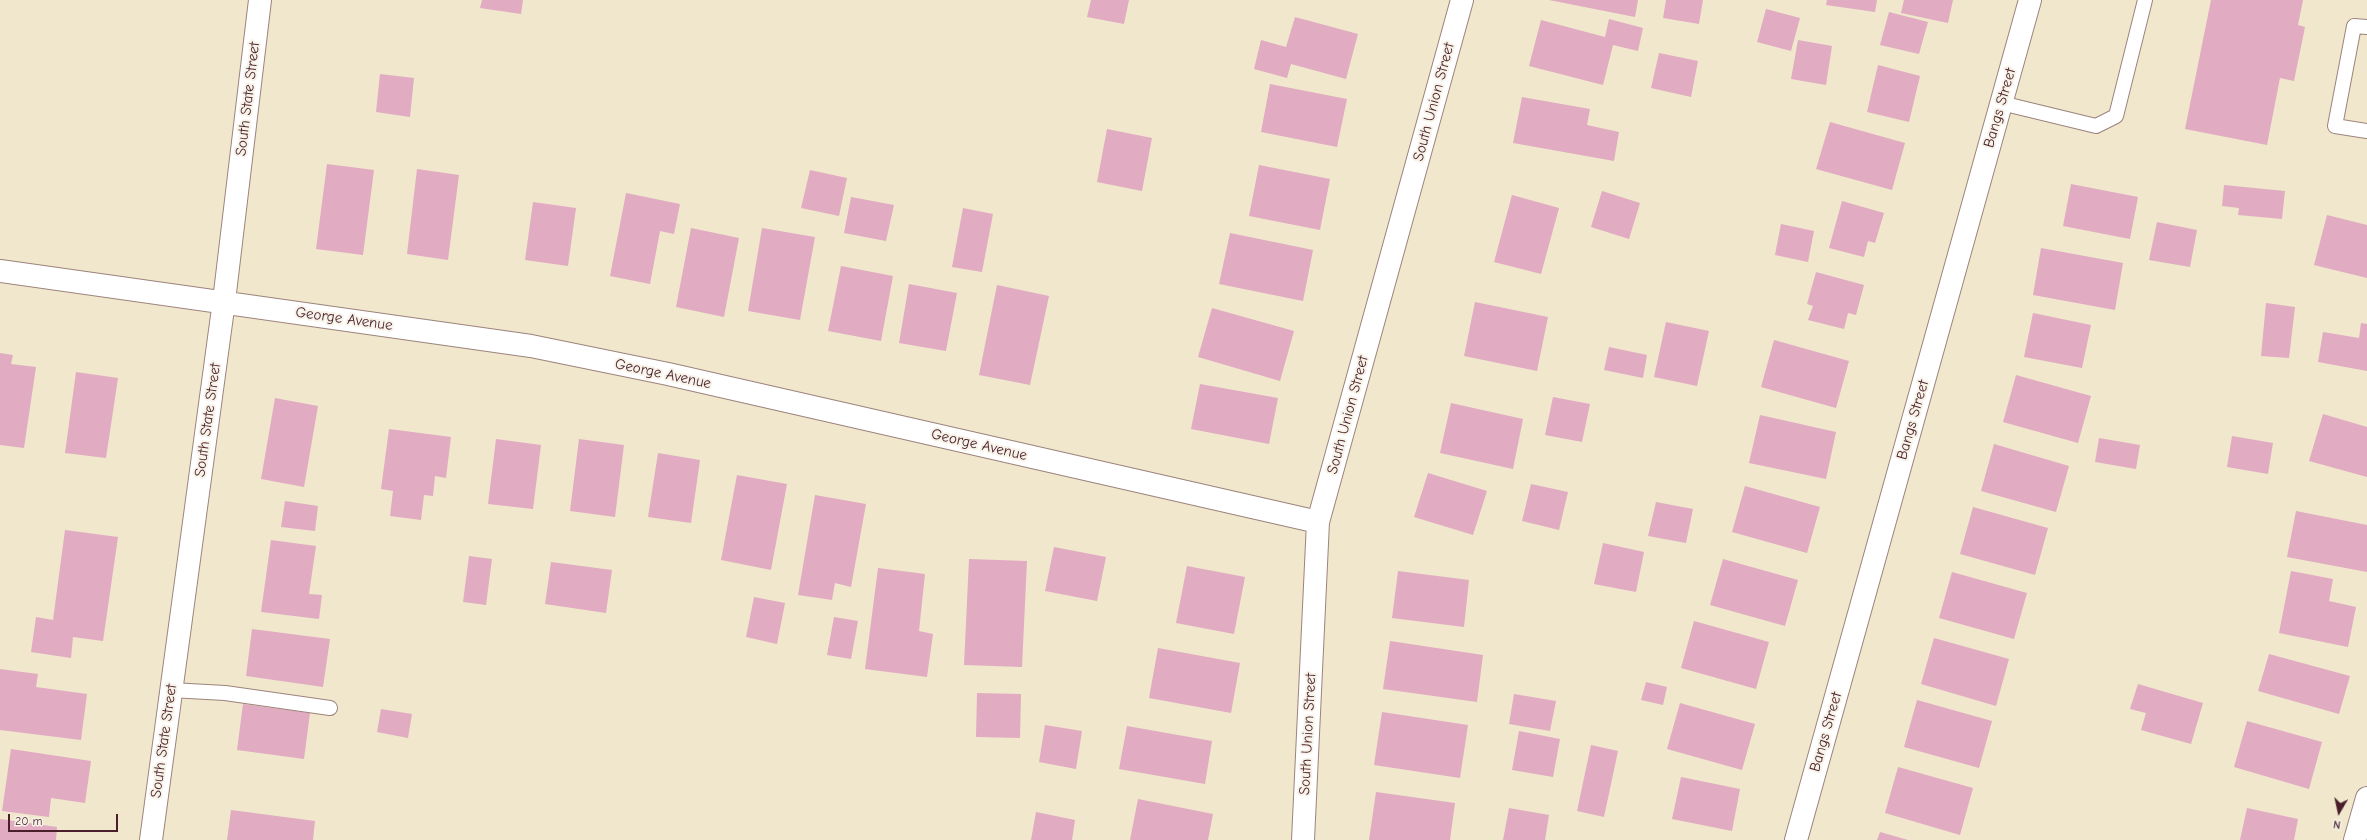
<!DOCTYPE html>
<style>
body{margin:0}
#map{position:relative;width:2367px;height:840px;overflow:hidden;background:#f0e7cd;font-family:"Comic Neue",sans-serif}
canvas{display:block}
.north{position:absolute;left:2319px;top:792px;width:40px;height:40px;-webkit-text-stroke:3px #f7f3e8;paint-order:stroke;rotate:189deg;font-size:11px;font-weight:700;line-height:16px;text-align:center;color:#4a1f2b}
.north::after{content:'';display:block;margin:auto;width:14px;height:18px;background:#4a1f2b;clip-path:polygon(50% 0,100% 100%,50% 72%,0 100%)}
.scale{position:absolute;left:8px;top:814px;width:110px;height:18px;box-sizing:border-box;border:2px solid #4a1f2b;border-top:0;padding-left:5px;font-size:12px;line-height:14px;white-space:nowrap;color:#4a1f2b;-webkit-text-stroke:3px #f7f3e8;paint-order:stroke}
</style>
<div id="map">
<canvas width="2367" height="840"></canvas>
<div class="north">N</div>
<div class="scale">20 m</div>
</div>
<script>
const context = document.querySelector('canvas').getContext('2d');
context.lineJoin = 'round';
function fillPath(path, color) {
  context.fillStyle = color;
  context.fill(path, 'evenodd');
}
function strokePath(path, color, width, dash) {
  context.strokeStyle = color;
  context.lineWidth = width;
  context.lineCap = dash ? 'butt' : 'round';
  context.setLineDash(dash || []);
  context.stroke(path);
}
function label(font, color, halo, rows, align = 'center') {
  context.font = font + ' "Comic Neue",sans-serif';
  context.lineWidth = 4;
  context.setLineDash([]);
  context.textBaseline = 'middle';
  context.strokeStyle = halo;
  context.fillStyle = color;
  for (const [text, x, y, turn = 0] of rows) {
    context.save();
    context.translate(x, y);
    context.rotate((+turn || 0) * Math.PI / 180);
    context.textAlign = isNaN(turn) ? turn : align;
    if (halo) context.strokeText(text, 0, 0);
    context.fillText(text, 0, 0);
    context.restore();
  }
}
fillPath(new Path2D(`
 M482 0H523L521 14 480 8Z
 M1091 0H1129L1124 24 1087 17Z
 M1549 0H1638L1635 17Z
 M1666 0H1703L1699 24 1663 18Z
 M1827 0H1877L1875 12 1826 5Z
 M1904 0H1953L1948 23 1901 13Z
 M2211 0H2303L2298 25 2305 27 2294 81 2280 78 2267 145 2185 129Z
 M1766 9 1800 18 1791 51 1757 42Z
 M1889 12 1928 22 1919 54 1880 45Z
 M1295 17 1358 34 1346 79 1291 64 1287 78 1254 69 1261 40 1286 47Z
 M1609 19 1643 28 1638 51 1613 45 1603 85 1529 66 1541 20 1605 37Z
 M1798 40 1832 46 1826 85 1791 79Z
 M1659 53 1698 61 1691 97 1651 88Z
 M1878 65 1920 76 1909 122 1867 112Z
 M380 74 414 78 410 117 376 112Z
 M1270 84 1347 99 1337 147 1261 132Z
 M1522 97 1590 109 1587 125 1619 132 1614 161 1513 143Z
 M1830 122 1905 143 1892 190 1816 169Z
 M1107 129 1152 138 1142 191 1097 182Z
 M327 164 374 170 363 255 316 249Z
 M1259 165 1330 179 1320 230 1249 216Z
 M417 169 459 175 448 260 407 254Z
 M810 170 847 178 839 216 801 208Z
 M2071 184 2138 197 2130 239 2063 226Z
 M2224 185 2285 191 2282 219 2238 215 2239 208 2222 206Z
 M1602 191 1640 203 1629 239 1591 227Z
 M626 193 680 204 674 234 660 231 650 284 610 276Z
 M1512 195 1559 208 1541 274 1494 262Z
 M851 197 894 205 886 241 844 233Z
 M1842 201 1884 213 1875 243 1868 241 1864 257 1829 248Z
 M533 202 576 208 568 266 525 260Z
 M963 208 993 214 982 272 952 267Z
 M2327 215 2367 225V278L2314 265Z
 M2157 222 2197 230 2190 267 2149 260Z
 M1781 224 1814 231 1808 262 1775 255Z
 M691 228 739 238 724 317 676 307Z
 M762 228 815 237 800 320 748 311Z
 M1230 233 1313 250 1303 301 1219 284Z
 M2041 248 2123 263 2115 310 2033 295Z
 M841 266 893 276 881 341 828 331Z
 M1816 272 1864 285 1856 315 1848 313 1844 329 1808 320 1813 306 1807 304Z
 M909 284 957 293 946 351 899 343Z
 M997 285 1049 296 1030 385 979 375Z
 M1475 302 1548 317 1537 371 1464 356Z
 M2266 303 2295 307 2289 358 2261 356Z
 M1212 308 1294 331 1280 381 1198 357Z
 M2033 313 2091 325 2082 368 2024 357Z
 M1666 322 1709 331 1697 386 1654 377Z
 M2361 323 2367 324V371L2318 362 2323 332 2359 338Z
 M1774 340 1849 361 1836 408 1761 387Z
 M1609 347 1647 355 1643 378 1604 370Z
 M0 353 13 355 11 364 36 367 24 448 0 445Z
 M76 372 118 378 106 458 65 453Z
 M2016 375 2091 396 2078 443 2003 422Z
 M1200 384 1278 398 1269 444 1191 429Z
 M1553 397 1590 404 1582 442 1545 435Z
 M275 398 318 406 304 487 261 479Z
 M1451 403 1523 419 1513 469 1440 453Z
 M2323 414 2367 427V477L2309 461Z
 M1760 415 1836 432 1826 479 1749 463Z
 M389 429 451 437 446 478 435 476 433 496 424 495 421 520 390 516 393 491 381 489Z
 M2232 436 2273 443 2268 474 2227 467Z
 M2099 438 2140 445 2136 469 2095 462Z
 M496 439 541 445 533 509 488 504Z
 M579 439 624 445 615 517 570 511Z
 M1994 444 2069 466 2056 512 1981 491Z
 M658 453 700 460 691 523 648 517Z
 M1428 473 1487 491 1473 535 1414 517Z
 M737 475 787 484 771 570 721 560Z
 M1531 484 1568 492 1559 530 1522 521Z
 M1745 486 1820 507 1807 553 1732 532Z
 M815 495 866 504 851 587 835 583 832 600 798 595Z
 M285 501 318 506 315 531 281 527Z
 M1656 502 1693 509 1686 543 1648 536Z
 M1973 507 2048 528 2035 575 1960 554Z
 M2296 511 2367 525V572L2287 557Z
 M65 530 118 537 103 641 73 637 71 658 31 652 36 617 53 620Z
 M271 540 316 546 309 594 322 595 319 619 261 612Z
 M1603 543 1644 552 1636 592 1594 584Z
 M1054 547 1106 557 1097 601 1045 591Z
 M469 556 492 559 486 605 463 602Z
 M969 559 1027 561 1022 667 964 665Z
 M1723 559 1798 580 1785 626 1710 605Z
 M551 562 612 570 606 613 545 604Z
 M1187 566 1245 577 1234 634 1176 623Z
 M878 568 925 574 919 631 933 634 927 677 865 669Z
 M1398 571 1469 580 1464 627 1392 618Z
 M2291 571 2333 579 2329 601 2356 607 2348 647 2279 633Z
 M1952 572 2027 593 2014 639 1939 618Z
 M754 597 785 603 777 644 746 637Z
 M834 617 858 621 851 659 827 655Z
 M1694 621 1769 642 1756 689 1681 668Z
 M252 629 330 639 323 687 246 676Z
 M1934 638 2009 659 1996 706 1921 684Z
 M1390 641 1483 655 1477 702 1383 689Z
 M1158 648 1240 663 1231 713 1149 698Z
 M2269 654 2350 676 2339 714 2258 691Z
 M0 669 38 674 36 687 87 694 81 740 0 730Z
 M1646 682 1667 687 1663 705 1641 700Z
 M2138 684 2203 703 2191 744 2141 730 2146 713 2130 709Z
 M977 693 1021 694 1020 738 976 737Z
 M1514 694 1556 701 1550 731 1509 724Z
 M1917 700 1992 721 1979 768 1904 747Z
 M1680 703 1755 724 1742 770 1667 749Z
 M243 704 310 713 304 759 237 750Z
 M381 709 412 714 408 738 377 732Z
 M1382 712 1468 725 1460 778 1374 765Z
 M2247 721 2322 742 2309 789 2234 767Z
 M1045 725 1082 731 1076 769 1039 762Z
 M1127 726 1212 741 1205 784 1119 769Z
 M1519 731 1560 739 1553 777 1512 770Z
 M1591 745 1618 751 1604 817 1577 811Z
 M11 749 91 761 85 803 51 798 49 817 2 811Z
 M1898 767 1973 788 1960 835 1885 813Z
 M1681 777 1740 789 1732 831 1672 819Z
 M1376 792 1455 803 1450 840H1369Z
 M1138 799 1213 814 1208 840H1130Z
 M1509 808 1549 815 1545 840H1503Z
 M2247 808 2298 819 2294 840H2240Z
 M231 810 315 821 313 840H227Z
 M1036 812 1075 820 1072 840H1031Z
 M0 819 57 827 56 840H0Z
 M1880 832 1908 840H1877Z`), '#e1abc2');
const lane = new Path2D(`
 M2367 27 2354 26 2335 126 2367 131
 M2001 103 2096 126 2116 116 2145 0
 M171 690 225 693 330 708`);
const street = new Path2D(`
 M0 271 531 346 668 374 1318 522
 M151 840 224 301 260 0
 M1303 840 1318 522 1462 0
 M1796 840 2030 0
 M2355 840 2367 798`);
strokePath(lane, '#9d837c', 16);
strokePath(street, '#9d837c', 24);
strokePath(lane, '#fff', 14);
strokePath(street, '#fff', 22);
label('15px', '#4a1f2b', '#f7f3e8', [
 ["South State Street",248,99,-83],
 ["South Union Street",1434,102,-75],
 ["Bangs Street",2000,108,-74],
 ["George Avenue",344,319,8],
 ["George Avenue",663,374,12],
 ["South Union Street",1348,415,-75],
 ["South State Street",208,420,-82],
 ["Bangs Street",1913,420,-74],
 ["George Avenue",979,445,13],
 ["Bangs Street",1826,732,-74],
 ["South Union Street",1308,734,-87],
 ["South State Street",164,741,-82]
]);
</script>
